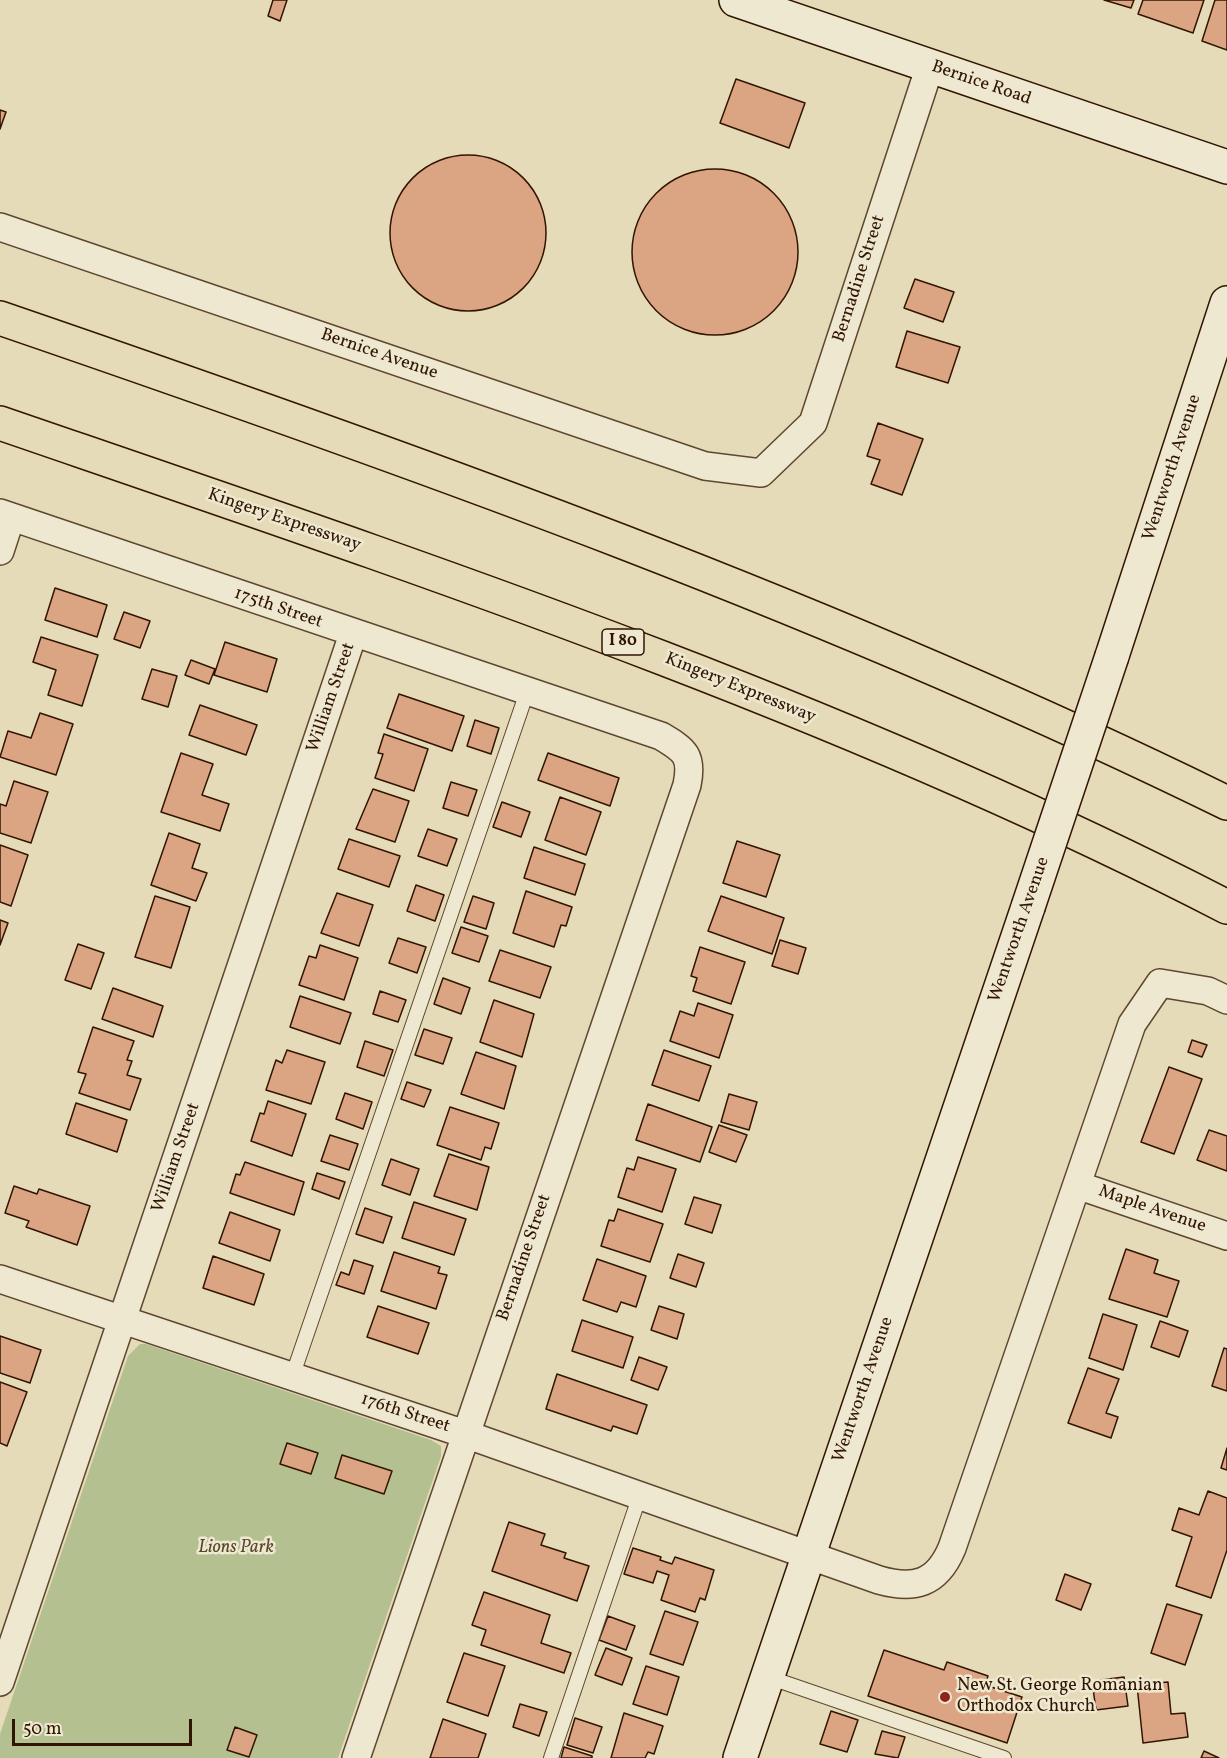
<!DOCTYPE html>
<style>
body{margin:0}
#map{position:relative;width:1227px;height:1758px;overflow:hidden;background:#e5dbb8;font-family:Vollkorn,serif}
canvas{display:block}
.scale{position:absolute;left:12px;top:1719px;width:180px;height:27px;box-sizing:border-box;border:3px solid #311501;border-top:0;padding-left:8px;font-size:18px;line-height:21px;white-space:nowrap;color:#311501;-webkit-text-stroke:4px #eee8d1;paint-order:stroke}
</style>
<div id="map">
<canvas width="1227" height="1758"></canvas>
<div class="scale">50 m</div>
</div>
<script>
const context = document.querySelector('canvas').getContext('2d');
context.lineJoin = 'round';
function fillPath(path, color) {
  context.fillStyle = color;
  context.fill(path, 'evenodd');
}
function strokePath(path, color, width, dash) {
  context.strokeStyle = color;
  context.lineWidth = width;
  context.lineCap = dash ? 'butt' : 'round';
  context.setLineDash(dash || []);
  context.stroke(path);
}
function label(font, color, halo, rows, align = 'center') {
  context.font = font + ' Vollkorn,serif';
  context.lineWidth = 5;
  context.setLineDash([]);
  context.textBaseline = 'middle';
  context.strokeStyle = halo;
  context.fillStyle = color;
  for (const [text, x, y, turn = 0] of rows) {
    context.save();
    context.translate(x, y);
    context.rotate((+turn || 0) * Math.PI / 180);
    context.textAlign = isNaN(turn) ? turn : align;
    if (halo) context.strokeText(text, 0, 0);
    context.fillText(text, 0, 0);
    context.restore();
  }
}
fillPath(new Path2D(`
 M140 1344H146L431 1440 441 1446V1456L338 1758H0V1734L128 1356Z`), '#b4c090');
const building = new Path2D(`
 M273 0H287L280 21 268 16Z
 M1104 0H1134L1131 8Z
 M1143 0H1204L1193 33 1138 14Z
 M1215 0H1227V50L1202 41Z
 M736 79 805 103 789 148 720 123Z
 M0 110 6 112 0 129Z
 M390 233a78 78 0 1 1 156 0a78 78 0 1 1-156 0Z
 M632 252a83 83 0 1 1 166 0a83 83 0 1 1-166 0Z
 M915 279 954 292 943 322 904 308Z
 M907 331 960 347 948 383 896 367Z
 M878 423 923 439 902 495 871 484 880 460 867 456Z
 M55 588 107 605 97 637 45 620Z
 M124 612 150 621 140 648 114 639Z
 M41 637 98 655 82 706 48 695 56 670 33 662Z
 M225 642 277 659 267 692 214 675Z
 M191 660 215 669 209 684 185 675Z
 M152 669 177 676 168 707 142 699Z
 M399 694 464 716 452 751 387 728Z
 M200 705 257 725 246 755 189 735Z
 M40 713 73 724 56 775 0 757 8 731 31 738Z
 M475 720 499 728 491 754 467 746Z
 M384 734 428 749 414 791 375 778 383 754 378 753Z
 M181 753 213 764 202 795 229 804 220 831 161 812Z
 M548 753 619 778 610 806 538 780Z
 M14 781 48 792 31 843 0 833V804L6 806Z
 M451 782 477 790 468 816 443 808Z
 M373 789 409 801 395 842 356 829Z
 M560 797 601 812 586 855 545 840Z
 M502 802 530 812 521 837 493 827Z
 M428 829 457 839 447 866 418 856Z
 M169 833 200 844 192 868 207 873 196 901 151 885Z
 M349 839 400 856 389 887 338 869Z
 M737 841 780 855 766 897 723 883Z
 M0 845 28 855 11 906 0 902Z
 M534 847 585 864 575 895 524 878Z
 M416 885 444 895 435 921 407 911Z
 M526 891 572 907 566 926 561 925 554 947 513 933Z
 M337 893 373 905 359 946 321 933Z
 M155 896 190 907 171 968 135 957Z
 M473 896 494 903 486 929 464 922Z
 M721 896 784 918 772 954 708 931Z
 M0 920 8 923 0 945Z
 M461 927 488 936 479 962 452 953Z
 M398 938 426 947 417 973 389 963Z
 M780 940 806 948 798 974 772 966Z
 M78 944 104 953 91 989 65 980Z
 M320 945 358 958 344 1000 299 985 309 956 316 958Z
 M700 947 745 962 731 1004 693 991 697 978 691 976Z
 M500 950 551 967 540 998 489 981Z
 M443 978 470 988 461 1014 434 1004Z
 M113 988 163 1006 153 1037 102 1019Z
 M380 991 406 1000 398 1022 373 1014Z
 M300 996 351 1013 340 1044 290 1027Z
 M494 1000 534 1014 522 1057 480 1042Z
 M698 1003 733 1015 719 1058 670 1041 680 1011 694 1016Z
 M93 1027 134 1041 127 1060 132 1061 127 1075 141 1079 130 1110 79 1093 86 1074 78 1072Z
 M424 1029 452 1038 443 1064 415 1055Z
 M1192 1040 1207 1045 1202 1057 1188 1052Z
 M365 1041 393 1050 384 1076 357 1067Z
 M287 1050 325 1062 311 1104 266 1090 276 1060 282 1063Z
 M664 1050 711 1066 699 1101 652 1085Z
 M476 1052 516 1066 504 1109 461 1094Z
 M1169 1067 1202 1079 1174 1154 1141 1142Z
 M407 1082 431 1090 424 1107 401 1099Z
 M345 1093 372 1102 363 1129 336 1119Z
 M729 1094 757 1102 749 1130 721 1122Z
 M268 1101 306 1114 292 1156 251 1141 260 1113 264 1114Z
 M76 1103 127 1120 117 1152 66 1134Z
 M648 1104 712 1127 700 1162 636 1140Z
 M450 1107 499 1123 491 1149 485 1147 481 1160 437 1145Z
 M719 1125 747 1135 736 1162 709 1152Z
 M1209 1130 1227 1136V1171L1197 1160Z
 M330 1135 358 1144 349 1170 321 1161Z
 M449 1154 489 1167 477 1210 434 1196Z
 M638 1157 676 1169 662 1212 618 1197 627 1168 634 1170Z
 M391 1159 419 1169 410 1195 382 1185Z
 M245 1162 304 1182 294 1215 230 1193 236 1174 240 1175Z
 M317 1173 345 1182 339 1199 312 1189Z
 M14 1186 37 1194 39 1189 90 1206 77 1245 26 1227 29 1221 5 1213Z
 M694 1197 721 1205 712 1233 685 1224Z
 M414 1202 466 1219 454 1255 402 1238Z
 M365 1208 392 1217 383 1243 356 1234Z
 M618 1209 663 1224 650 1262 601 1246 609 1220 614 1221Z
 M230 1212 280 1230 270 1261 219 1243Z
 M1126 1249 1158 1260 1154 1273 1179 1281 1167 1317 1109 1299Z
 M394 1252 440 1267 438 1273 447 1275 436 1309 381 1291Z
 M678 1254 704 1263 696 1287 670 1278Z
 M213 1256 264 1274 254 1305 203 1288Z
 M597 1259 646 1276 636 1307 621 1302 617 1312 583 1300Z
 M354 1260 373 1266 364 1294 336 1285 341 1272 349 1275Z
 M378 1306 429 1323 418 1354 367 1337Z
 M659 1306 684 1314 677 1339 651 1330Z
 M1103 1314 1137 1325 1123 1370 1089 1358Z
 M582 1320 633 1337 623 1368 572 1351Z
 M1160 1321 1188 1331 1179 1357 1151 1347Z
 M0 1336 41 1350 30 1383 0 1373Z
 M1224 1348 1227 1349V1391L1212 1386Z
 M639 1357 667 1367 658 1390 631 1380Z
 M1088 1368 1119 1379 1106 1413 1118 1417 1111 1438 1068 1423Z
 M557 1374 647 1405 637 1434 613 1426 611 1431 546 1409Z
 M0 1382 27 1392 7 1446 0 1443Z
 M287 1443 318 1453 311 1474 280 1464Z
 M1227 1448V1470L1221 1468Z
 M342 1455 392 1471 384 1494 335 1478Z
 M1208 1491 1227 1498V1550L1211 1598 1176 1586 1192 1537 1172 1530 1179 1508 1199 1515Z
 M509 1522 545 1534 541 1545 566 1553 564 1558 589 1566 577 1601 492 1571Z
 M633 1548 661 1557 660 1560 672 1564 675 1557 714 1570 705 1600 700 1598 695 1612 661 1600 669 1575 657 1571 653 1583 624 1574Z
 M1065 1574 1091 1584 1081 1610 1056 1600Z
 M484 1592 550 1615 541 1643 571 1653 564 1673 481 1645 486 1630 472 1625Z
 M1167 1604 1202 1615 1185 1665 1151 1653Z
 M665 1611 698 1622 683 1665 650 1654Z
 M608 1616 635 1626 626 1650 599 1640Z
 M606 1648 632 1658 622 1685 595 1675Z
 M884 1650 944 1670 947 1662 988 1676 985 1685 1022 1697 1007 1743 868 1696Z
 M464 1653 505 1666 488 1716 447 1702Z
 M646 1666 679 1677 667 1715 633 1704Z
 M1124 1677 1128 1706 1096 1710 1092 1681Z
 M1168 1682 1171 1714 1185 1713 1188 1737 1143 1743 1137 1685Z
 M520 1704 547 1712 539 1736 513 1727Z
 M831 1711 858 1720 847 1752 820 1744Z
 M624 1713 663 1726 654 1754 648 1752 645 1758H611Z
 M575 1718 602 1727 593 1753 567 1745Z
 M443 1719 486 1734 478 1758H430Z
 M235 1727 257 1735 249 1757 227 1750Z
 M882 1731 905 1737 898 1758 875 1754Z
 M564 1747 592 1756V1758H561Z
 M1204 1751 1219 1758H1201Z`);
fillPath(building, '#dba482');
strokePath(building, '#311501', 1.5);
const lane = new Path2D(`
 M292 1377 527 692
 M768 1677 1004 1758
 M551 1758 640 1495`);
const street = new Path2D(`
 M0 227 705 466 761 473 813 423 930 66
 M0 513 661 736C685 750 693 756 687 785L356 1758
 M0 551 11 517
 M1077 1185 1227 1236
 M0 1279 465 1434 879 1580C914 1590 937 1584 952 1548L1132 1024 1160 983 1208 991 1227 1000
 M0 1682 353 634`);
const secondary = new Path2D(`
 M736 0 1227 167
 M1112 656 1227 303
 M740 1758 1028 907`);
const highway = new Path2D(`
 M0 318C417 461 831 609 1227 803
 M0 423C416 566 835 705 1227 907`);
strokePath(lane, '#5e462f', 16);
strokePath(street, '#5e462f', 30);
strokePath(secondary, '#311501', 36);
strokePath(highway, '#311501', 36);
strokePath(lane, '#eee8d1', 14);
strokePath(street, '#eee8d1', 27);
strokePath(secondary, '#eee8d1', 33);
strokePath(highway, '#e5dbb8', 33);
const secondaryBridge = new Path2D(`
 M1028 907 1112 656`);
strokePath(secondaryBridge, '#311501', 36, []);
strokePath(secondaryBridge, '#eee8d1', 33);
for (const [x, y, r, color] of [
 [945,1697,6,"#8f2418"]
]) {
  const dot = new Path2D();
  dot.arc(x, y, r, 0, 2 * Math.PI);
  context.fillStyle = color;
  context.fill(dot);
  strokePath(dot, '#eee8d1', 2);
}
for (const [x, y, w] of [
 [623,642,42]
]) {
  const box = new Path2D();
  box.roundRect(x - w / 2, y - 13, w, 26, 4.5);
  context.fillStyle = '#eee8d1';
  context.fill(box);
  strokePath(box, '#311501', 1.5);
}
label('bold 16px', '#311501', null, [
 ["I 80",623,642]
]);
label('18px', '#311501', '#eee8d1', [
 ["Bernice Road",981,84,19],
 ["Bernadine Street",860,279,-72],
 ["Bernice Avenue",379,355,19],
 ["Wentworth Avenue",1173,468,-72],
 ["Kingery Expressway",284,521,19],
 ["175th Street",278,609,19],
 ["Kingery Expressway",740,689,22],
 ["William Street",332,698,-71],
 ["Wentworth Avenue",1020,930,-71],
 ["William Street",177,1158,-71],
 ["Maple Avenue",1152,1210,19],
 ["Bernadine Street",525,1258,-71],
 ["Wentworth Avenue",864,1390,-71],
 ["176th Street",405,1414,18]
]);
label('italic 18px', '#58482c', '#eee8d1', [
 ["Lions Park",236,1549]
]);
label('18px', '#311501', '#eee8d1', [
 ["New St. George Romanian",957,1687],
 ["Orthodox Church",957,1708]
], 'left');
</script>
